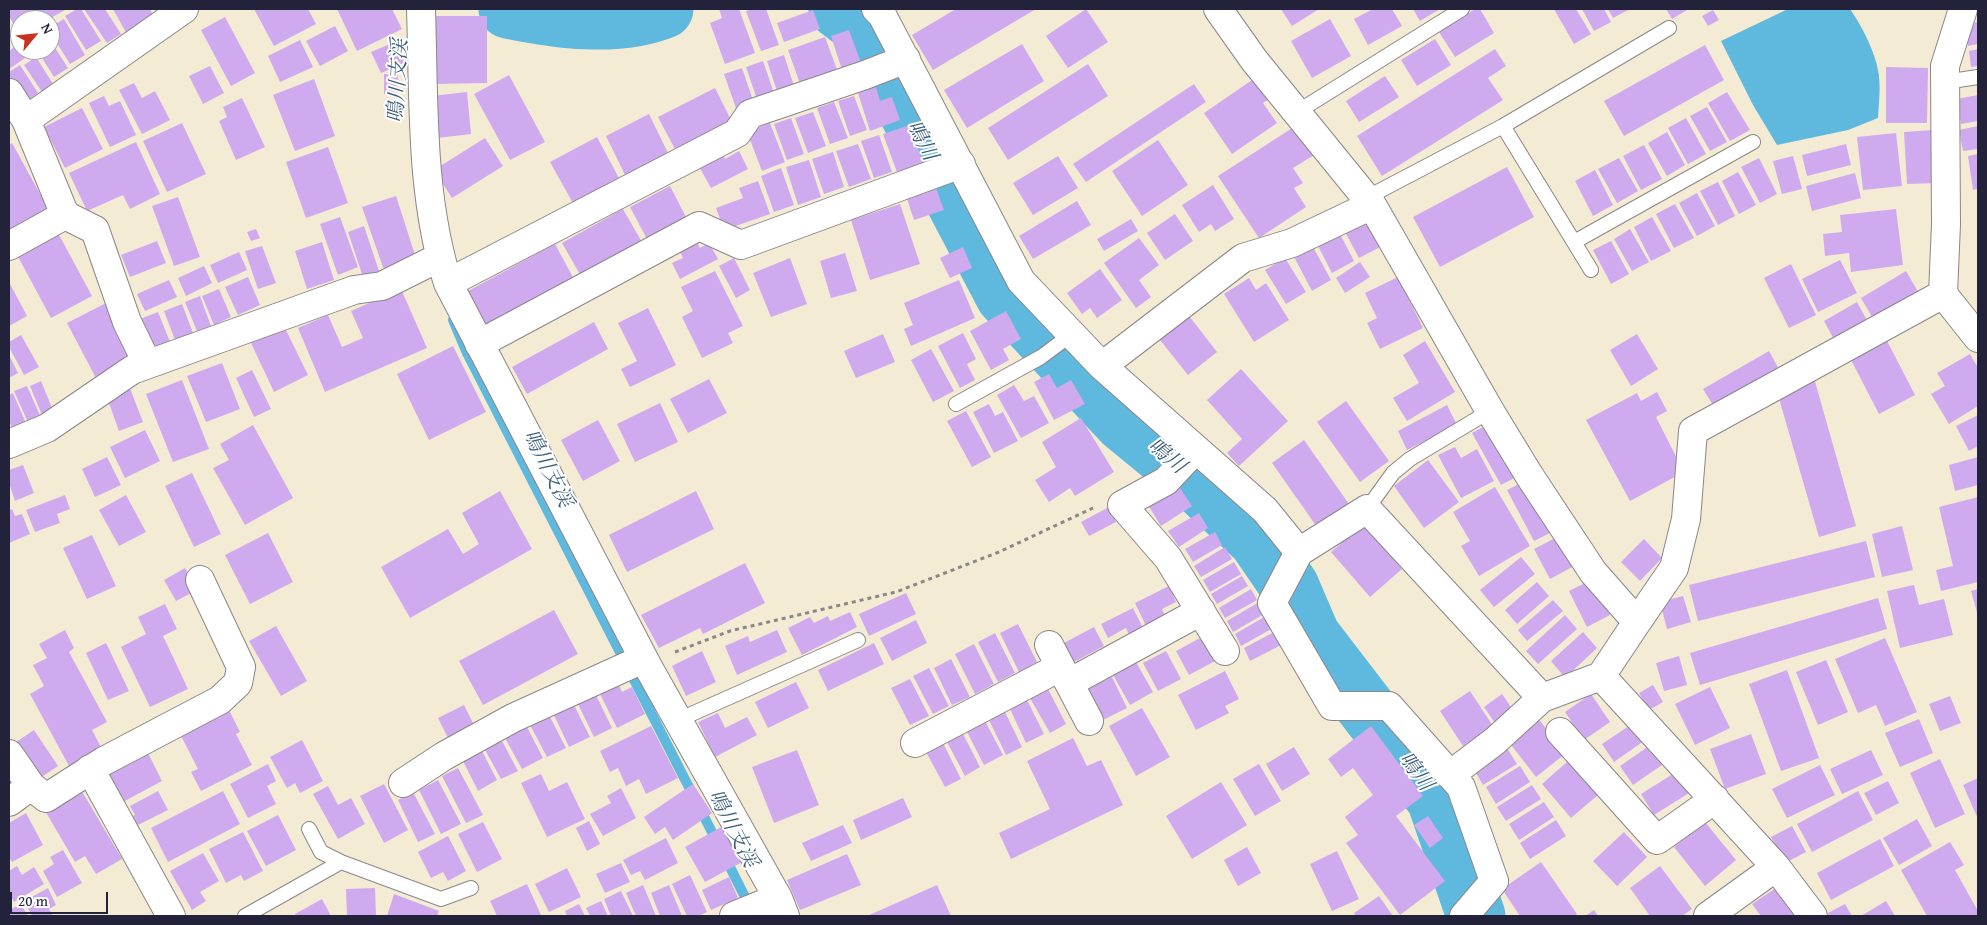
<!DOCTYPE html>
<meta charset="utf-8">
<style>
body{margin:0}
#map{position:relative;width:1987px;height:925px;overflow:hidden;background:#f4ebd5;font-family:"Gentium Book Plus",serif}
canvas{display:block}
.frame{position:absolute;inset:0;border:10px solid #22223b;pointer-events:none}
.north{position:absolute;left:10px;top:10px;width:50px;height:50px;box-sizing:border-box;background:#fff;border:1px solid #a7a7b1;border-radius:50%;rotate:62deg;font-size:14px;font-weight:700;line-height:20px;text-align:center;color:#22223b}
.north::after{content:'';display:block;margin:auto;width:18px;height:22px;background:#c8321e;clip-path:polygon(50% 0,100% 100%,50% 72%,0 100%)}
.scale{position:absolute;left:10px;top:892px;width:98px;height:22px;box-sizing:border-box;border:2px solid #22223b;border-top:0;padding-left:6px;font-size:15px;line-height:18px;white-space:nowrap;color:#22223b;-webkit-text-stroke:4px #fff;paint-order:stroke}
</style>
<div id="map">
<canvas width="1987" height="925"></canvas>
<div class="frame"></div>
<div class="north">N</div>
<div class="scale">20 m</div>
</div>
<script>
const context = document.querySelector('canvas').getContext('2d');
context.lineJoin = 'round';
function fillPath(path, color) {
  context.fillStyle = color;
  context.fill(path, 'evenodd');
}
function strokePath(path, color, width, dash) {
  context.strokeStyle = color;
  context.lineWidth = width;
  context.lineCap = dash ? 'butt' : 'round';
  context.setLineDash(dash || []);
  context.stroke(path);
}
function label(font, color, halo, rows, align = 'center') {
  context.font = font + ' "Gentium Book Plus","Noto Serif JP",serif';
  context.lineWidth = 4;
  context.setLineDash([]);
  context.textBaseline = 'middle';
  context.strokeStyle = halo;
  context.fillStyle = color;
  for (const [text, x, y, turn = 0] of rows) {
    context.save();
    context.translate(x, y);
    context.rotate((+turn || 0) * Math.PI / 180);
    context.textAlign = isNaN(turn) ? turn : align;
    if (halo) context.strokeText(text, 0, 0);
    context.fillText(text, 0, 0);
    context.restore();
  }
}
fillPath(new Path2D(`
 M1788 9H1850C1862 26 1874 50 1878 70 1881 85 1879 102 1878 118L1848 130 1777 145 1753 105 1721 41Z`), '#5fb8dd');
strokePath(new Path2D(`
 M453 320 467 353 718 844
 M725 857 751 909`), '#5fb8dd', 10);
strokePath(new Path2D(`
 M508 9C556 19 618 28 664 9
 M838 9 858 24 895 87 1005 296 1124 423 1191 478 1257 539 1290 587 1311 636 1436 799 1476 916`), '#5fb8dd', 59);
fillPath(new Path2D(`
 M9 9H67L47 20H20V36L9 16Z
 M77 9H81L101 41 86 50 65 16Z
 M84 9H105L121 34 107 43Z
 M113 9H150L156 21 128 36Z
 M254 9H308L316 24 274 46Z
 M337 9H392L402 29 357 51Z
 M719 9H739L755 53 725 64 710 23 722 18Z
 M752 9H766L779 45 761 51 746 11Z
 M956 9H1036L933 70 912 35Z
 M1086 9 1108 42 1068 68 1046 36Z
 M1281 9H1319L1292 26Z
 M1373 9H1392L1402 26 1368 45 1354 19Z
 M1413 9H1440L1420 21Z
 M1475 9H1480L1494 33 1455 57 1439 32Z
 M1554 9H1576L1591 34 1574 44Z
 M1582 9H1604L1611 22 1594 31Z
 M1608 9H1630L1613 18Z
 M1666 9H1686L1687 10 1672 19Z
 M813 10 820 29 784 42 777 23Z
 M1713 10 1719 20 1708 26 1702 16Z
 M432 16H487V83L433 84Z
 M225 17 255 73 231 86 201 30Z
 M64 19 85 55 70 64 50 32V27Z
 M1330 19 1351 56 1312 78 1291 41Z
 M1978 22V44L1968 46 1967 37 1971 23Z
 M335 26 348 51 320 66 306 41Z
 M849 30 862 66 843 73 831 36Z
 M825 37 839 75 802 89 788 50Z
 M1435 39 1451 65 1417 86 1401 60Z
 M50 40 68 68 54 77 37 50H50Z
 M300 40 313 67 280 82 268 56Z
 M397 41 407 62 381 73 371 52Z
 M20 43V50H33L34 52 9 69V51Z
 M1022 44 1044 81 967 128 944 90Z
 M1705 45 1724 80 1624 136 1604 101Z
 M1495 49 1506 66 1488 78 1503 100 1382 176 1357 136Z
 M1978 49V66L1971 67 1969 51Z
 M784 55 796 92 779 97 767 61Z
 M36 57 53 84 42 92 24 65Z
 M763 61 776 99 759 105 746 67Z
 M1088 64 1108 96 1008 160 988 128Z
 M20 65 38 93 25 102 9 75V72Z
 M210 66 224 93 203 104 189 76Z
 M1886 67 1928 68 1927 123H1886Z
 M742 68 755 106 737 111 724 74Z
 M384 74 398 75 397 94H384Z
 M509 75 545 142 510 160 474 94Z
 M1258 76 1272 97 1263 103 1277 123 1232 154 1204 113Z
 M1385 76 1399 97 1359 122 1346 101Z
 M314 79 335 136 295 151 273 95Z
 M134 83 142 98 155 91 170 120 142 134 119 90Z
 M1194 84 1206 102 1086 182 1073 164Z
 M876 87 880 101 892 97 900 120 870 131 858 93Z
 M715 88 732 122 676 151 658 117Z
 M467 92 471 134 437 138 432 96Z
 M1727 92 1750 130 1730 141 1708 103Z
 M1978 95V121L1961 124 1957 99Z
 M104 96 109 106 120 101 136 135 110 147 89 103Z
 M854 96 867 130 850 136 838 101Z
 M242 98 265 147 236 160 219 121 227 117 223 107Z
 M834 102 848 138 830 144 817 108Z
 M1707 107 1727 142 1710 151 1690 116Z
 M82 108 103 149 65 168 44 127Z
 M813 112 826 146 808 153 795 118Z
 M649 114 669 155 626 177 606 136Z
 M791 118 804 154 787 160 774 124Z
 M1686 118 1706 154 1688 164 1668 128Z
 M182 123 206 174 167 192 143 141Z
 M770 123 785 162 762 171 747 132Z
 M1300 123 1319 152 1293 168 1303 183 1294 188 1306 207 1259 238 1218 176Z
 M910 125 923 163 897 172 883 134Z
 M1978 126V149L1963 151 1959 130Z
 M1933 130 1937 183 1907 184 1904 132Z
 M1667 132 1685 165 1667 176 1648 143Z
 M1896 133 1902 186 1863 190 1857 137Z
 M879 135 892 172 874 178 861 141Z
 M597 137 620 180 574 205 550 162Z
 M485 138 503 166 452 198 434 170Z
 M1158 140 1188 185 1142 216 1112 171Z
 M136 142 160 194 130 209 123 195 87 211 69 173Z
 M12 143 50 212 9 233V145Z
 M858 144 871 179 849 187 836 151Z
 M1846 144 1851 165 1807 176 1802 155Z
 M1644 145 1662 179 1641 190 1623 156Z
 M328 147 348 203 306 218 286 162Z
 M720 151 725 159 739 151 748 169 711 188 697 163Z
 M833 152 844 187 824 194 812 159Z
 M1978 154V189L1973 190 1968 156Z
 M1058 156 1078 188 1033 215 1013 183Z
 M1793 156 1802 189 1782 194 1773 161Z
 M1619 158 1638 191 1617 203 1598 169Z
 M1759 158 1777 194 1760 203 1741 167Z
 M809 160 821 197 798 205 786 167Z
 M1507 167 1534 217 1440 267 1413 217Z
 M781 168 794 205 774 212 761 176Z
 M1595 170 1613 205 1593 216 1575 181Z
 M1738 172 1756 205 1739 214 1722 181Z
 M1855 173 1861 198 1812 211 1806 186Z
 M758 181 770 214 724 230 716 208 743 198 739 188Z
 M1718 182 1735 216 1718 225 1700 191Z
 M1213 185 1234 219 1215 231 1211 224 1199 232 1182 205Z
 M670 186 687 219 647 239 630 207Z
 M936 188 944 210 914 220 907 199Z
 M1697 193 1715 226 1697 236 1679 203Z
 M396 196 416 258 384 270 362 207Z
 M178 197 200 257 174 266 152 206Z
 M1077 201 1091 225 1033 259 1019 236Z
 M900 204 920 264 870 280 851 220Z
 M1675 204 1694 238 1674 248 1656 214Z
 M623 209 643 244 582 278 562 243Z
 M1896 209 1903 265 1851 272 1849 253 1825 256 1823 234 1842 232 1840 215Z
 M1175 214 1193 241 1165 260 1147 233Z
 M340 217 358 267 338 275 320 224Z
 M1652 217 1671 251 1651 261 1634 227Z
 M1367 218 1382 246 1359 258 1344 230Z
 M1131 219 1138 231 1104 251 1097 239Z
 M364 226 379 271 363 277 348 232Z
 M256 229 260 238 251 241 247 232Z
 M1630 229 1649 262 1632 271 1614 239Z
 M57 231 92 296 51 318 16 253Z
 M1340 234 1354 261 1332 273 1318 246Z
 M694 237 700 248 709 243 718 259 680 279 672 263 683 258 677 246Z
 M1139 238 1159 265 1139 280 1151 297 1136 308 1104 263Z
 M157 241 166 263 130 277 121 255Z
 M1611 241 1629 274 1611 284 1593 250Z
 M322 242 334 280 307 289 295 251Z
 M555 244 575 281 488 328 468 291Z
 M1312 245 1331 280 1312 291 1293 255Z
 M262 246 276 283 258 289 245 251Z
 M963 247 972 268 950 278 940 258Z
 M239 252 247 270 218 283 210 265Z
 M845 253 857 291 831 298 820 261Z
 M734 258 750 290 736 298 719 266Z
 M790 258 807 304 771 317 753 273Z
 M1285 258 1306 292 1286 304 1265 270Z
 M1840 260 1857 293 1818 312 1802 279Z
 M1360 262 1370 277 1345 293 1336 278Z
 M1791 264 1816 315 1789 328 1764 278Z
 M204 266 212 283 186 296 178 278Z
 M1100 269 1122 300 1097 318 1090 308 1082 314 1067 293Z
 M715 271 743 326 728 333 733 343 702 358 682 317 693 311 681 287Z
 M1906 271 1920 295 1875 322 1861 298Z
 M248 277 260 305 238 315 225 287Z
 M1398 277 1423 328 1380 349 1367 323 1377 318 1365 293Z
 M1249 278 1256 290 1266 283 1289 320 1254 342 1224 294Z
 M169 280 177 297 145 311 137 294Z
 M959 280 975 318 911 346 904 329 913 325 904 303Z
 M9 282 27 316 9 326Z
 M219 289 231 317 214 325 202 296Z
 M401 289 427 348 325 392 298 328 328 315 342 347 363 338 351 311Z
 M200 296 211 326 197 331 185 302Z
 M1857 302 1869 324 1836 343 1824 321Z
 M106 303 136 362 98 382 67 323Z
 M182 304 193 333 175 340 164 311Z
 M648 308 676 365 630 387 621 369 637 361 618 323Z
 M1006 311 1021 339 1003 349 1009 360 991 370 970 331Z
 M158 312 170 342 152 349 140 319Z
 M1186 312 1217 352 1188 375 1156 335Z
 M594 322 608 349 527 394 512 367Z
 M284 326 308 375 274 392 251 343Z
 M963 333 976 359 967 364 975 380 960 388 938 346Z
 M883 334 895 362 856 378 844 351Z
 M1637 334 1658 369 1631 386 1610 350Z
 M21 335 39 367 24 375 9 347V342Z
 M1884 335 1915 395 1879 414 1848 354Z
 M1425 341 1455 392 1407 421 1393 398 1419 383 1403 355Z
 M453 346 486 412 429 440 397 374Z
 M931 349 954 391 933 402 911 360Z
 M1769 351 1781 373 1716 410 1703 389Z
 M1970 354 1978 368V406L1949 424 1931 394 1945 386 1937 373Z
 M9 355 18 373 9 378Z
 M222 363 240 409 206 422 187 376Z
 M1241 369 1288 421 1239 466 1227 453 1242 439 1207 400Z
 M252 370 271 409 254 417 236 378Z
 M1049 374 1057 388 1071 380 1085 404 1054 420 1034 382Z
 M1814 378 1856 526 1819 537 1776 388Z
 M709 379 727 413 688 433 670 399Z
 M182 380 209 449 173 462 146 394Z
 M41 381 55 415 44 420 30 386Z
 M1014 385 1024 401 1034 396 1049 423 1021 438 997 395Z
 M27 386 43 422 30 427 14 391Z
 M129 386 143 422 119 431 106 395Z
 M1657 392 1667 411 1656 417 1684 472 1630 501 1586 420 1637 393 1641 401Z
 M13 393 27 426 14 432 9 421V395Z
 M1346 401 1389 461 1360 482 1317 422Z
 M660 403 678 442 635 462 617 424Z
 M989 404 995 416 1003 412 1018 441 994 453 973 412Z
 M1447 405 1457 425 1407 450 1398 431Z
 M966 411 991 457 972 467 947 421Z
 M1978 415V446L1969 451 1956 426Z
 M1081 418 1114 472 1075 496 1070 488 1049 502 1035 480 1056 467 1042 442Z
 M598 420 620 461 583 481 561 440Z
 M1492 422 1522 474 1501 485 1472 433Z
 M253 425 293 498 245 525 213 468 229 460 220 444Z
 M145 430 160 461 125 478 110 447Z
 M1304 440 1349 504 1317 527 1272 463Z
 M1455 447 1461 458 1477 449 1494 481 1461 498 1438 455Z
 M107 457 121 485 95 497 82 469Z
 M1978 457V485L1955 491 1949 465Z
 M1428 460 1459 502 1424 528 1394 486Z
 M23 465 34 493 15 501 9 483V470Z
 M192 473 221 534 194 547 165 486Z
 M1527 480 1554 531 1534 541 1507 490Z
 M1178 485 1192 506 1161 526 1148 505Z
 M1495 487 1530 546 1479 576 1461 546 1470 541 1453 512Z
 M500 491 532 549 410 618 381 567 448 529 463 554 479 544 462 513Z
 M696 491 714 529 627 572 609 535Z
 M65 495 70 509 57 514 60 523 35 532 26 510Z
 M126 495 146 532 119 546 99 510Z
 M1978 497V582L1941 591 1936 570 1953 566 1939 507Z
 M1109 507 1116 522 1089 536 1081 522Z
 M12 509 15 516 22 514 30 534 9 543V510Z
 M1199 513 1208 528 1179 547 1168 531Z
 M1363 524 1402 569 1370 597 1331 552Z
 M1902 526 1913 570 1882 577 1872 534Z
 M1215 532 1222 545 1193 562 1185 549Z
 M268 533 293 582 250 604 225 555Z
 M92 535 116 586 87 599 63 548Z
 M1559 536 1576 565 1550 579 1534 549Z
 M1644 539 1662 558 1640 581 1621 562Z
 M1866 541 1875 577 1698 621 1689 585Z
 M1225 547 1232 559 1201 577 1194 566Z
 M1521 557 1535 574 1494 607 1480 590Z
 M1234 562 1241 574 1210 592 1203 580Z
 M745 563 765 603 703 634 700 628 659 648 641 615Z
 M185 568 197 590 176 601 164 580Z
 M1242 576 1248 586 1217 604 1211 594Z
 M1591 580 1610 615 1587 627 1569 591Z
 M1537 582 1549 596 1517 624 1505 610Z
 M1914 585 1919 605 1944 599 1953 635 1900 648 1887 591Z
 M1169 586 1176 602 1162 609 1166 618 1147 628 1135 603Z
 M1251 589 1257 600 1225 618 1219 608Z
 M1978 589V616L1971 591Z
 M906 593 916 614 869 636 859 614Z
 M1683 596 1691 622 1667 629 1660 602Z
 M1878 598 1887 629 1700 685 1690 653Z
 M1553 600 1563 611 1527 641 1518 630Z
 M1259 602 1266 613 1233 632 1227 621Z
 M165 604 177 629 163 636 188 689 150 707 121 647 146 634 138 617Z
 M1133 608 1144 630 1130 637 1126 628 1108 638 1101 624Z
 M554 610 578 654 483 705 459 661Z
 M850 612 857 627 802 655 788 628 810 617 814 623 828 616 830 621Z
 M1565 615 1577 629 1538 664 1526 651Z
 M1266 616 1273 628 1241 646 1235 634Z
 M916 620 927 643 892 661 880 638Z
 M1018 624 1037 662 1019 672 1000 633Z
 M276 626 307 681 281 696 249 641Z
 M1094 627 1104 646 1074 662 1064 643Z
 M65 630 74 648 69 652 107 722 92 730 102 749 69 766 30 694 44 686 33 665 47 658 39 644Z
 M777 630 787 652 737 675 725 646 748 636 750 642Z
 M1276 631 1283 644 1250 661 1244 648Z
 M1583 632 1597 648 1565 678 1551 661Z
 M995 633 1015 673 998 682 978 642Z
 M1202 637 1215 661 1189 675 1176 651Z
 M1885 638 1917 712 1885 726 1876 705 1858 713 1835 659Z
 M106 643 129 691 108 700 86 653Z
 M874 643 884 664 828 691 818 670Z
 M974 644 994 684 975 694 955 654Z
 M702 651 716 682 686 696 672 666Z
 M1166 651 1181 679 1158 691 1143 663Z
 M1679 656 1687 685 1664 691 1656 663Z
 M951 659 970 697 952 705 934 668Z
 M1826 660 1848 712 1818 725 1796 672Z
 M1136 662 1153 692 1130 705 1113 675Z
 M929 668 949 706 933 714 913 676Z
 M1787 670 1819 758 1781 771 1749 684Z
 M1225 671 1239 699 1225 706 1229 713 1196 730 1178 695Z
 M1112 677 1127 708 1103 720 1088 689Z
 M910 679 929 716 910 725 891 688Z
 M796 682 809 708 768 728 755 702Z
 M618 683 622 692 632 687 645 714 617 728 599 692Z
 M1653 685 1663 702 1649 710 1639 693Z
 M1710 687 1730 728 1695 745 1675 704Z
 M1048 689 1066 724 1050 733 1030 698Z
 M1470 691 1493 726 1463 746 1440 711Z
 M595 693 612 728 594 737 577 702Z
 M1502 694 1517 716 1499 729 1484 707Z
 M1591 694 1610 722 1584 740 1565 712Z
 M1950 696 1961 723 1940 731 1929 704Z
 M1027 700 1044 734 1026 743 1010 709Z
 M573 703 590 737 569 747 553 713Z
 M226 704 240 732 236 734 252 765 201 791 191 772 198 769 178 730Z
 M464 705 474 725 448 738 438 718Z
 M1142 708 1170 757 1136 776 1109 726Z
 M1004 710 1022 747 1006 755 988 718Z
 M718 713 725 728 747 717 757 735 715 757 698 722Z
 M549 715 566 748 547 757 530 725Z
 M1538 718 1565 754 1536 777 1508 741Z
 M1919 719 1933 753 1900 767 1885 733Z
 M985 721 1003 755 984 765 966 730Z
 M1632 724 1644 741 1614 762 1602 744Z
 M651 726 678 778 646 794 639 779 626 786 618 768 610 772 600 751Z
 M1371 726 1423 796 1396 816 1445 881 1400 915 1346 843 1358 835 1345 817 1373 795 1353 768 1341 777 1328 759Z
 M527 727 543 758 522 769 505 738Z
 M34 730 58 766 40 778 16 742Z
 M962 732 980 767 965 776 946 740Z
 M1751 734 1766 774 1725 789 1710 749Z
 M1073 738 1087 766 1101 760 1123 805 1011 859 999 833 1050 809 1027 761Z
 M501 739 518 771 501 779 484 748Z
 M302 740 323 781 300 793 295 783 287 788 270 757Z
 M942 741 961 779 945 787 925 750Z
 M1505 745 1517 764 1483 785 1472 766Z
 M1649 746 1662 765 1633 785 1620 766Z
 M1294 747 1310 774 1282 791 1266 764Z
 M797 750 819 805 774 823 752 767Z
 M1871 750 1883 775 1842 794 1830 769Z
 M147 751 162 781 121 803 105 773Z
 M482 751 497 780 478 791 463 761Z
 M1940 759 1965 814 1935 828 1910 773Z
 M1568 761 1598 795 1571 818 1542 784Z
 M268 764 276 781 267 786 276 804 248 818 230 784Z
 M1259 764 1281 801 1255 816 1233 779Z
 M1820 765 1835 795 1787 818 1772 789Z
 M1520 766 1530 782 1496 804 1486 787Z
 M458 768 483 815 466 823 442 776Z
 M1676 772 1689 793 1654 815 1641 794Z
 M541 774 549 791 567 782 585 819 547 837 521 783Z
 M1978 778V819L1963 785Z
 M438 780 461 824 441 834 419 790Z
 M1888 781 1899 803 1876 815 1864 793Z
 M1221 782 1247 825 1192 859 1166 816Z
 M384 784 408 830 384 843 360 796Z
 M693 784 712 813 673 840 665 827 655 834 644 817Z
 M1532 785 1541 799 1506 821 1497 807Z
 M328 786 338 805 351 798 365 824 338 839 313 794Z
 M80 788 122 859 96 874 85 856 75 862 44 809Z
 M621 788 636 818 603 836 590 814 611 803 607 796Z
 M158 791 168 810 134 827 129 818 135 815 130 806Z
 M223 791 240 824 168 862 151 828Z
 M1858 791 1873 820 1812 852 1797 824Z
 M413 792 435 834 418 842 398 800Z
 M903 798 912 817 861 840 853 820Z
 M1544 802 1554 817 1519 840 1509 824Z
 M26 813 43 845 12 862 9 857V823Z
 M278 815 296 850 266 866 247 831Z
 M1428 816 1443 838 1430 848 1414 825Z
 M1917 819 1932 846 1899 865 1883 838Z
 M1556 820 1566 836 1530 859 1520 843Z
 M589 821 600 844 587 851 576 828Z
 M483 822 502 859 477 872 458 834Z
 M1705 822 1736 860 1705 886 1674 847Z
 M725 825 744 861 705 882 685 847Z
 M843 825 852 843 811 861 802 843Z
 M1792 826 1806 852 1785 863 1771 837Z
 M243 832 263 871 244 881 241 875 226 883 209 849Z
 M1624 832 1647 857 1617 886 1593 861Z
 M448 836 466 871 448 881 443 872 431 878 418 852Z
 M666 838 678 863 645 880 640 871 631 875 623 860Z
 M1880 839 1894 866 1831 900 1817 873Z
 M1950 842 1964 865 1955 870 1978 911 1977 916H1927L1901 870Z
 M1247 847 1261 873 1238 886 1224 860Z
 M63 850 82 883 57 897 43 871 54 864 50 857Z
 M1337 851 1359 899 1332 911 1310 864Z
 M203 853 219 881 200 892 206 901 192 910 170 871Z
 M847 854 861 885 800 910 787 880Z
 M1541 862 1577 914 1574 916H1520L1502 889Z
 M621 863 630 882 605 893 596 874Z
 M17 866 22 875 34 867 44 884 14 902 9 892V871Z
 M1660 866 1692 909 1682 916H1650L1630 888Z
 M567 868 581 897 549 912 535 884Z
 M690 875 707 912 698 916H687L672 884Z
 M729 877 738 898 711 910 702 890Z
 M527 884 541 915 538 916H497L490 901Z
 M643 885 656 916H636L626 893Z
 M669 885 682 916H660L651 893Z
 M937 885 951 916H867Z
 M48 888 56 905 49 909 53 916H32L24 901Z
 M375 888 376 916H347L346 889Z
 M1776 888 1795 916H1761L1752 904Z
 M621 891 633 916H611L604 899Z
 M394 894 439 911 437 916H387Z
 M1379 896 1393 916H1356L1354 913Z
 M322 899 331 916H296L295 914Z
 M601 901 608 916H590L586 908Z
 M1886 901 1895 916H1861Z
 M21 904 28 916H9V910Z
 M579 904 585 916H567L565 911Z
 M1845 904 1852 916H1829L1828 913Z
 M1594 910 1598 916H1585Z`), '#d0aaef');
const service = new Path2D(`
 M1945 82 1978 77
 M1297 112 1462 9
 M1503 126 1669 28
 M1366 198 1503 126 1591 270
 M1574 242 1753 142
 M956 404 1041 357 1072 334
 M1367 509 1393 473 1410 459 1490 411
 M678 720 858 640
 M309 829 321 852 341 862 441 899 471 888
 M245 916 341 862`);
const minor = new Path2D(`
 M421 9C424 100 420 195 448 283L647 665 778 898 785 916
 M876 9 882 15 1021 281 1102 366 1265 510 1299 552 1367 509 1542 698 1601 676
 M1218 9 1254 60 1372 205 1490 411 1529 475 1593 572 1637 622 1601 676 1776 867 1813 916
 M1963 9 1945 66 1946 224 1943 294 1978 338
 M9 93 26 120 65 215 9 246
 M26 120 184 9
 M65 215 95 230 127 322 147 363
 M448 283 737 133 750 114 865 75 906 59
 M479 344 699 226 741 245 961 164
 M1102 366 1243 258 1292 243 1372 205
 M9 444 47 428 132 370 354 290 382 286 440 257
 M1196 449 1166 481 1122 505 1168 558 1225 651
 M1299 552 1272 603 1332 706H1389L1461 787 1494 881 1464 916
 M1637 622 1674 568 1686 519 1693 431 1943 294
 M1049 645 1089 721
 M1069 683 1201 611
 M1560 732 1657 840 1715 799
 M915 743 1060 667
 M9 754 31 786 9 802
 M90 769 171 916
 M1450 775 1495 741 1542 698
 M403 783 444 756 513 718 643 659
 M31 786 46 798 104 761 220 700 238 683 241 667 200 580
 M734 916 778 898
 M1708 916 1776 867`);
strokePath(service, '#8b8688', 16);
strokePath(minor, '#8b8688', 30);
strokePath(new Path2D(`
 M675 652 730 631 896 592 999 552 1093 508`), '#8b8688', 3, [4, 4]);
strokePath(service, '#fff', 14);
strokePath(minor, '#fff', 28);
label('italic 21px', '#3a5e7c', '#fff', [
 ["鳴川支渓",399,81,-87],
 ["鳴川",921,141,62],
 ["鳴川",1166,457,39],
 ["鳴川支渓",547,469,63],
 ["鳴川",1415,772,53],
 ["鳴川支渓",732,829,63]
]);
</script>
